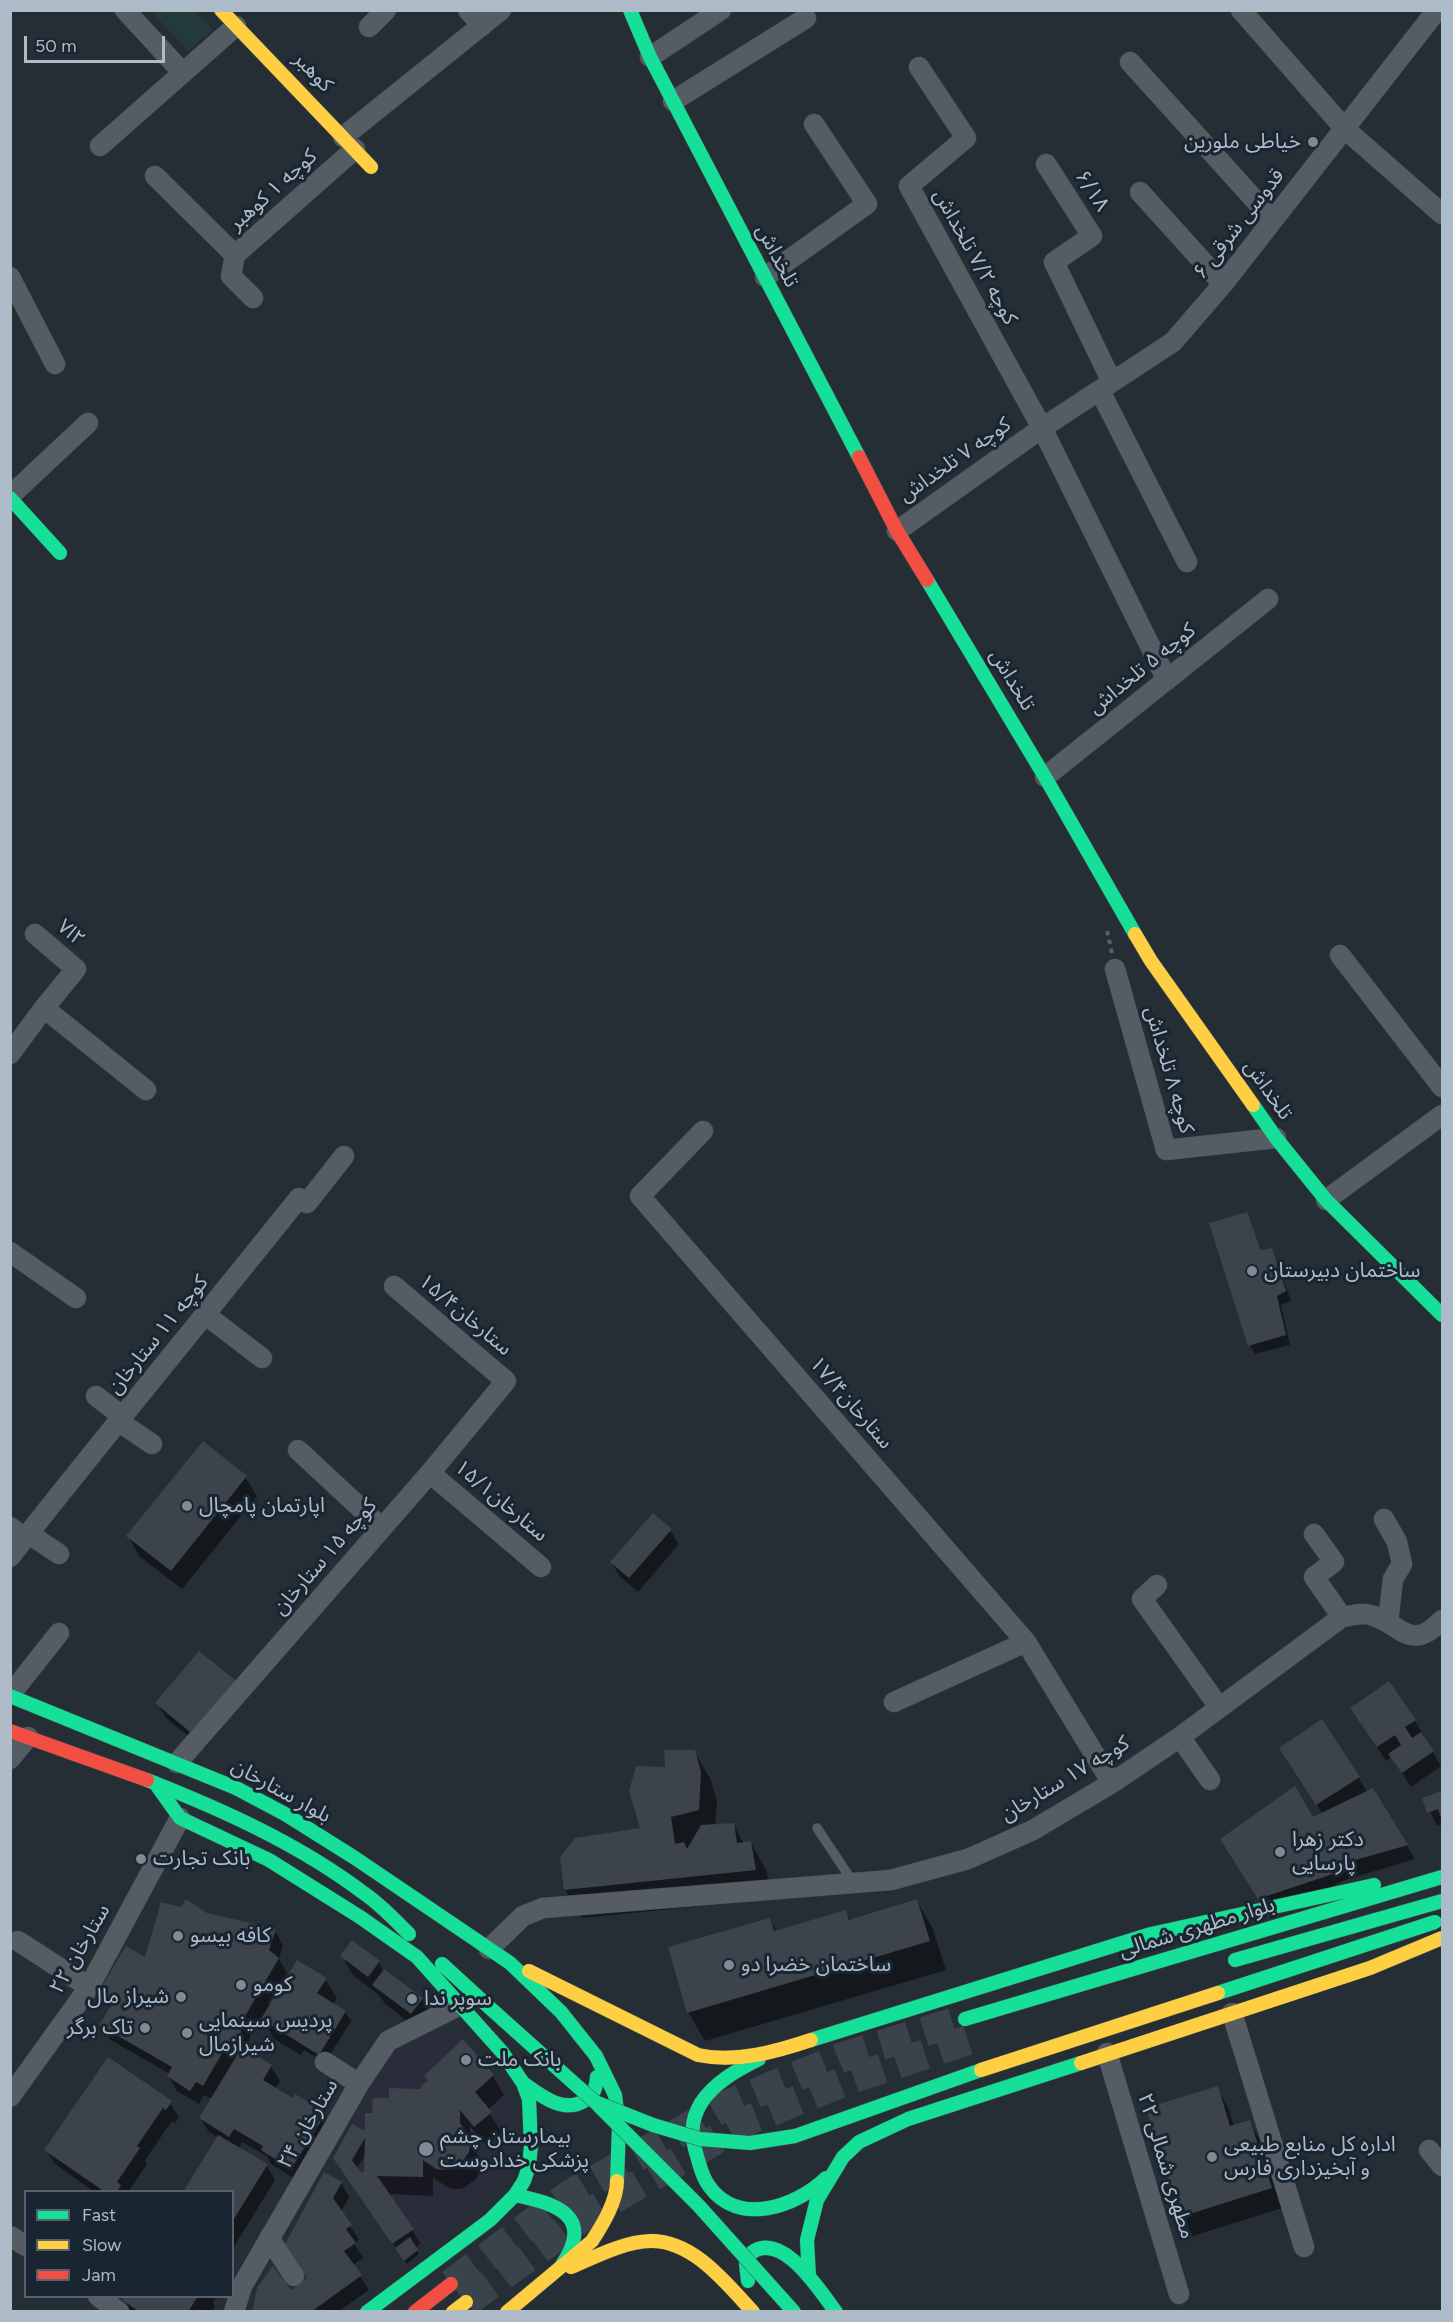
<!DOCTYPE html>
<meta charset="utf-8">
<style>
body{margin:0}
#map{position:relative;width:1453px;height:2322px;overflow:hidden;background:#262e35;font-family:Figtree,sans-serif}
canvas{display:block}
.frame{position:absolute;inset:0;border:12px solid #aebbc8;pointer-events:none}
.legend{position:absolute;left:24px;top:2190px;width:210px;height:108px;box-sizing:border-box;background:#192530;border:2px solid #55616d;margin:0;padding:8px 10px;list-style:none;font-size:18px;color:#aebbc8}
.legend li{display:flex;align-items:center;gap:12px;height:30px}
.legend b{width:30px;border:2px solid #55616d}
.scale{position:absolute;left:24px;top:36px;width:141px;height:27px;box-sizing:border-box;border:3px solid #aebbc8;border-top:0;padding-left:8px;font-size:18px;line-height:21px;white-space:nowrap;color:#aebbc8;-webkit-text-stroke:4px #192530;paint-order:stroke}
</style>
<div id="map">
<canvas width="1453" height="2322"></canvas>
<div class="frame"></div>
<ul class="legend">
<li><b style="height:8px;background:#16e098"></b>Fast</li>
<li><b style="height:8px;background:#ffcf43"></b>Slow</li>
<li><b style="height:8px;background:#f24e42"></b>Jam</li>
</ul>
<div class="scale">50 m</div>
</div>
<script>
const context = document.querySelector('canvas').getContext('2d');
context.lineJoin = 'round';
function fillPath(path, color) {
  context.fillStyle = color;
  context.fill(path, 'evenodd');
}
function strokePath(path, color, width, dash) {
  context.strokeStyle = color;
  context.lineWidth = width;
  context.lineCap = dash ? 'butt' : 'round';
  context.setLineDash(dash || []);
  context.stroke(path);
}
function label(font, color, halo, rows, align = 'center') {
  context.font = font + ' Figtree,"Noto Sans Arabic",sans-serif';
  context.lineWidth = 6;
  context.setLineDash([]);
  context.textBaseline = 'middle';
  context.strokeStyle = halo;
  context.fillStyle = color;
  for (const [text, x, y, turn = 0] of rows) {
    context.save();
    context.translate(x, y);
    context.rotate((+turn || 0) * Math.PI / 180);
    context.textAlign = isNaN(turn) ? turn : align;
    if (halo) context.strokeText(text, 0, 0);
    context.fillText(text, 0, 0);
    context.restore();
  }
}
fillPath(new Path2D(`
 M447 2030 463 2039 502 2085 513 2116 516 2139 511 2163 505 2176 495 2189 404 2261 333 2158 395 2051Z`), '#2b2c3b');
fillPath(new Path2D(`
 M151 11H195L212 29 188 51Z`), '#233a3b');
fillPath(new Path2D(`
 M1247 1214 1262 1251 1271 1249 1276 1259 1291 1301 1281 1305 1290 1345 1255 1354 1250 1345Z
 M245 1477 257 1496 182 1589 139 1556 128 1536Z
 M670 1530 679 1544 638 1592 620 1577 612 1563Z
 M1389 1683 1415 1721 1441 1766 1411 1787 1392 1757 1386 1761 1352 1708Z
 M238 1684 246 1699 204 1749 166 1718 157 1703Z
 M694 1751 711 1780 717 1802 715 1826 734 1825 744 1844 751 1843 767 1872 771 1899 582 1918 565 1889 642 1829 667 1768Z
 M1289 1763 1359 1778 1367 1792 1372 1790 1415 1859 1345 1880 1271 1918 1233 1858 1323 1814Z
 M1442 1793V1825L1437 1826 1424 1799Z
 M917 1901 933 1929 946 1970 705 2041 688 2012 770 1920 777 1932 846 1912 851 1921Z
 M206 1915 275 1931 283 1945 279 1959 287 1973 268 2004 271 2005 325 1979 337 1998 333 2004 345 2012 351 2021 325 2063 304 2050 301 2055 274 2039 261 2017 251 2033 247 2052 271 2066 280 2081 275 2089 324 2114 333 2128 300 2182 271 2164 267 2156 242 2142 239 2149 267 2166 275 2180 232 2250V2192L218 2138 209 2132 200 2118 212 2099 204 2095 199 2104 177 2091 169 2076 170 2074 109 2039 101 2025 111 2009 100 1993Z
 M342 1956 379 1962 383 1970 422 2000 433 2019 423 2033 385 2004 380 1996 353 1975Z
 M493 2076 504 2095 488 2110 501 2132 486 2145 470 2126V2141L479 2157 481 2164 476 2179 464 2188 456 2189 449 2188 433 2178V2196L388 2194 421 2244 415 2248 419 2254 407 2264 340 2168 366 2137 374 2114 390 2100 421 2091ZM366 2154 365 2172 361 2175 356 2169Z
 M1217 2087 1228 2107 1234 2126 1249 2122 1261 2141 1282 2208 1193 2236 1182 2217 1148 2109Z
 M170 2103 179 2117 175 2123 172 2121 145 2160 147 2164 128 2192H94L55 2164 46 2150Z
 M341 2183 349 2197 341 2212 359 2240 354 2243 363 2258 353 2265 369 2290 338 2312H254L290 2292 308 2280 294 2261Z
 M124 2296H217L213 2303 215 2307 212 2312H131Z`), '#0007');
fillPath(new Path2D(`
 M1247 1212 1261 1250 1272 1248 1286 1291 1277 1296 1286 1335 1248 1346 1209 1223Z
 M203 1441 247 1476 171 1571 126 1536Z
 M653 1513 672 1529 629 1578 610 1562Z
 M199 1651 239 1683 195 1736 155 1703Z
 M1389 1681 1416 1720 1405 1727 1412 1738 1421 1732 1434 1751 1402 1773 1388 1754 1401 1745 1395 1735 1377 1747 1350 1708Z
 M1322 1719 1360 1777 1316 1805 1279 1748Z
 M664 1750H695L701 1772 699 1810 671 1817 675 1844 684 1842 687 1849 701 1825 734 1823 737 1843 751 1841 756 1870 564 1890 560 1857 575 1838 640 1828 629 1791 636 1766 665 1767Z
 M1295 1786 1313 1817 1373 1788 1408 1845 1338 1865 1342 1871 1258 1899 1220 1839Z
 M1442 1791V1821L1438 1809 1427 1813 1422 1798Z
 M186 1899 207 1913 276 1929 269 1950 279 1958 244 2018 235 2056 224 2050 203 2086 196 2082 190 2091 167 2076 172 2067 99 2025 114 2001 98 1993 126 1946 145 1957 161 1902 181 1907Z
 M917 1899 930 1941 687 2013 668 1947 770 1918 774 1931 846 1910 849 1920Z
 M352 1940 380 1961 368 1977 340 1956Z
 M297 1960 327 1978 317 1993 346 2011 319 2055 261 2019Z
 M384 1969 423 1998 411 2014 372 1985Z
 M463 2039 494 2075 475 2092 492 2112 474 2127 460 2110V2123L469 2136 470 2144 469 2152 460 2165 444 2170 436 2169 423 2160V2177L377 2176 414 2229 392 2244 333 2158 352 2124 365 2131V2113H372L373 2098H389V2088L420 2089 422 2085 428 2081 424 2076ZM365 2138 364 2171 361 2173 352 2160Z
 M242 2047 272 2065 263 2080 293 2098 295 2094 326 2113 291 2169 261 2150 263 2146 234 2129 229 2137 199 2118Z
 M108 2057 172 2101 166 2110 163 2108 137 2146 140 2148 117 2182 121 2185 117 2192H105L44 2150Z
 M1218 2086 1230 2126 1250 2120 1272 2188 1180 2217 1146 2108Z
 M218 2135 268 2164 232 2222V2192H183Z
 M324 2172 342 2182 333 2198 352 2225 346 2229 356 2243 344 2251 362 2275 311 2312H252L257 2288 273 2266 291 2290 307 2278 284 2246Z
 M410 2237 418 2250 404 2261 395 2248Z
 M125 2296H198L188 2312H140L122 2300Z`), '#3d434a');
strokePath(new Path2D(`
 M451 2284 571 2194 727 2105 843 2057 965 2019
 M466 2302 586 2215 749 2120 848 2080 974 2038`), '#3a434b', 30, [30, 15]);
const lane = new Path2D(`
 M817 1828 853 1882`);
const street = new Path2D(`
 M125 10 183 73
 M468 10 482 26
 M1241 10 1345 129 1442 214
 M369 27 386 10
 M650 57 721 10
 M1130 62 1273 220
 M919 67 966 138 909 186 1042 428 1167 680
 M673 101 806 18
 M343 137 501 10
 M100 146 236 26
 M1046 164 1092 236 1054 262 1112 382
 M155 176 235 255
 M1140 192 1223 284
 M10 277 55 364
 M765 277 867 204 814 124
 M253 298 231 276 235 255 355 149
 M1100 391 1187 562
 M10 496 88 423
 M897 531 1042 428 1173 342 1223 284 1437 10
 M1045 777 1268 599
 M1340 955 1442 1087
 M1115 969 1166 1150 1276 1138
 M44 1008 146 1090
 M10 1054 44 1008 76 969 35 934
 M703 1131 640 1196 1026 1642 1112 1783
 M1326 1200 1442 1115
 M10 1252 76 1298
 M206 1315 262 1358
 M96 1396 122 1416
 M118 1421 152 1444
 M298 1450 382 1528
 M430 1473 541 1567
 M1384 1519 1397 1542 1402 1564 1393 1579 1388 1622
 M10 1527 25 1538
 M29 1534 59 1554
 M1314 1534 1334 1562 1314 1577 1342 1617
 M10 1557C105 1436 203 1318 299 1198L307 1203 344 1156
 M1157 1585 1142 1599 1219 1707
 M10 1695 59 1633
 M894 1702 1026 1642
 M1180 1737 1210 1780
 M10 1759 28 1737
 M177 1763 430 1473 506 1381 394 1286
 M18 1941 89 1987
 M489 1949 523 1916 543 1908 891 1880 968 1859 1033 1830 1112 1783 1180 1737 1342 1617C1351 1616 1363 1612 1371 1615 1403 1625 1410 1653 1442 1620
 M1232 2013 1304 2247
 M1107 2053 1179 2294
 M325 2062 359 2084
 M10 2097 89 1987 180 1818
 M1429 2150 1442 2166
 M10 2236 26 2246
 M269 2238 294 2276
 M98 2296 119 2312
 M234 2312 242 2286 359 2084 388 2041 458 2006`);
const fast = new Path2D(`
 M630 10 650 57 859 457
 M10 498 60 553
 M927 580 1045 777 1135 934
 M1253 1105 1276 1138 1326 1200 1442 1315
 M10 1696 236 1788 285 1814 355 1858 510 1963 561 2012 596 2056 615 2095 619 2126 617 2181
 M147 1780C223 1810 299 1844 365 1894 381 1905 395 1920 409 1934
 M155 1783 180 1818 269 1860 360 1917 417 1957 502 2052 523 2083 529 2099 531 2146 529 2166 524 2181 515 2195 490 2220 367 2312
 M1235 1960 1442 1901
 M442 1964 490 2008
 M965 2019 1442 1877
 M811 2040 1151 1934 1374 1885
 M759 2059C737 2070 715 2082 701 2103 690 2121 691 2137 697 2156 700 2166 702 2177 709 2186 738 2227 796 2207 826 2178
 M523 2083C540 2095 563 2114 584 2101 594 2096 596 2088 597 2077
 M515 2195C556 2204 595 2215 562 2265
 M809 2277 807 2240 817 2200 843 2157 859 2142 908 2119 1081 2063
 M748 2281 746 2264 750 2254C781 2228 820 2291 836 2312`);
const slow = new Path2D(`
 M221 10 371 167
 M1135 934 1151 961 1253 1105
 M529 1971 698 2055C736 2063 775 2052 811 2040
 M1081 2063 1370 1968 1442 1938
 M571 2267C595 2257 623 2242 650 2241 693 2240 726 2283 753 2312
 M453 2312 466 2302
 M507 2312 592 2241C603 2224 617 2201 617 2181`);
const jam = new Path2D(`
 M859 457 897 531 927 580
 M10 1731 147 1780
 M415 2312 451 2284`);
strokePath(lane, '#444a4f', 10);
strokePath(street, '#444a4f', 21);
strokePath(fast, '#444a4f', 15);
strokePath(slow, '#444a4f', 15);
strokePath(jam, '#444a4f', 15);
strokePath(new Path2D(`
 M1107 931 1112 953`), '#586066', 4, [4.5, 4.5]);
strokePath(lane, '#565c64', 9);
strokePath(street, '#565c64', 20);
strokePath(fast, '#16e098', 14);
strokePath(slow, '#ffcf43', 14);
strokePath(jam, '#f24e42', 14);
const fastBridge = new Path2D(`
 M1218 1993 1435 1922
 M490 2008 595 2102 653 2125 700 2139 750 2143 795 2136 981 2070
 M598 2105 699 2206 794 2312`);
const slowBridge = new Path2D(`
 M981 2070 1218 1993`);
strokePath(fastBridge, '#444a4f', 15, []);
strokePath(slowBridge, '#444a4f', 15, []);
strokePath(fastBridge, '#16e098', 14);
strokePath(slowBridge, '#ffcf43', 14);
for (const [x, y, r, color] of [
 [1313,142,6,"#7e8a95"],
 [1252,1271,6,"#7e8a95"],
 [187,1506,6,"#7e8a95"],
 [1280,1852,6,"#7e8a95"],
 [141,1859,6,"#7e8a95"],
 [178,1936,6,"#7e8a95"],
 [729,1965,6,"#7e8a95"],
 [241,1985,6,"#7e8a95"],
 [181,1997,6,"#7e8a95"],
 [412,1999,6,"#7e8a95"],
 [145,2028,6,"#7e8a95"],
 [187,2033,6,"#7e8a95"],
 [466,2060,6,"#7e8a95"],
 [426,2149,8,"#7e8a95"],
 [1212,2157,6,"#7e8a95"]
]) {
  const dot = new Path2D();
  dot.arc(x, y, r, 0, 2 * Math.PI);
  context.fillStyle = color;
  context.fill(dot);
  strokePath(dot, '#192530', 2);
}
label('21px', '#aebbc8', '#192530', [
 ["کوهبر",313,72,46],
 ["کوچه ۱ کوهبر",273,190,-42],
 ["۶/۱۸",1092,191,57],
 ["قدوسی شرقی ۶",1239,224,-52],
 ["تلخداش",777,256,62],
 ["کوچه ۷/۲ تلخداش",975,257,61],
 ["کوچه ۷ تلخداش",955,460,-35],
 ["کوچه ۵ تلخداش",1142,669,-39],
 ["تلخداش",1012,680,59],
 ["۷l۲",71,933,40],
 ["کوچه ۸ تلخداش",1169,1070,74],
 ["تلخداش",1268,1090,55],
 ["ستارخان۱۵/۴",465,1315,40],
 ["کوچه ۱۱ ستارخان",158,1335,-51],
 ["ستارخان۱۷/۴",851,1403,49],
 ["ستارخان۱۵/۱",501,1501,40],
 ["کوچه ۱۵ ستارخان",325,1557,-49],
 ["کوچه ۱۷ ستارخان",1065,1779,-31],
 ["بلوار ستارخان",281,1791,29],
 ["بلوار مطهرى شمالى",1197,1928,-17],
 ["۲۲ ستارخان",80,1949,-60],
 ["۲۴ ستارخان",308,2124,-60],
 ["مطهرى شمالى ۲۲",1166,2166,73]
]);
label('21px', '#aebbc8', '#192530', [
 ["خیاطی ملورین",1301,142,"right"],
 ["ساختمان دبیرستان",1264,1271],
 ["اپارتمان پامچال",199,1506],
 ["دکتر زهرا",1292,1840],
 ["پارسایی",1292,1864],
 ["بانک تجارت",153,1859],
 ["کافه بیسو",190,1936],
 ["ساختمان خضرا دو",741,1965],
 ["کومو",253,1985],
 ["شیراز مال",169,1997,"right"],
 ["سوپر ندا",424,1999],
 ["پردیس سینمایی",199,2021],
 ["شیرازمال",199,2045],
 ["تاک برگر",133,2028,"right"],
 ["بانک ملت",478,2060],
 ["بیمارستان چشم",440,2137],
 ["پزشکی خدادوست",440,2161],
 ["اداره کل منابع طبیعى",1224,2145],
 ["و آبخیزدارى فارس",1224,2169]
], 'left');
</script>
